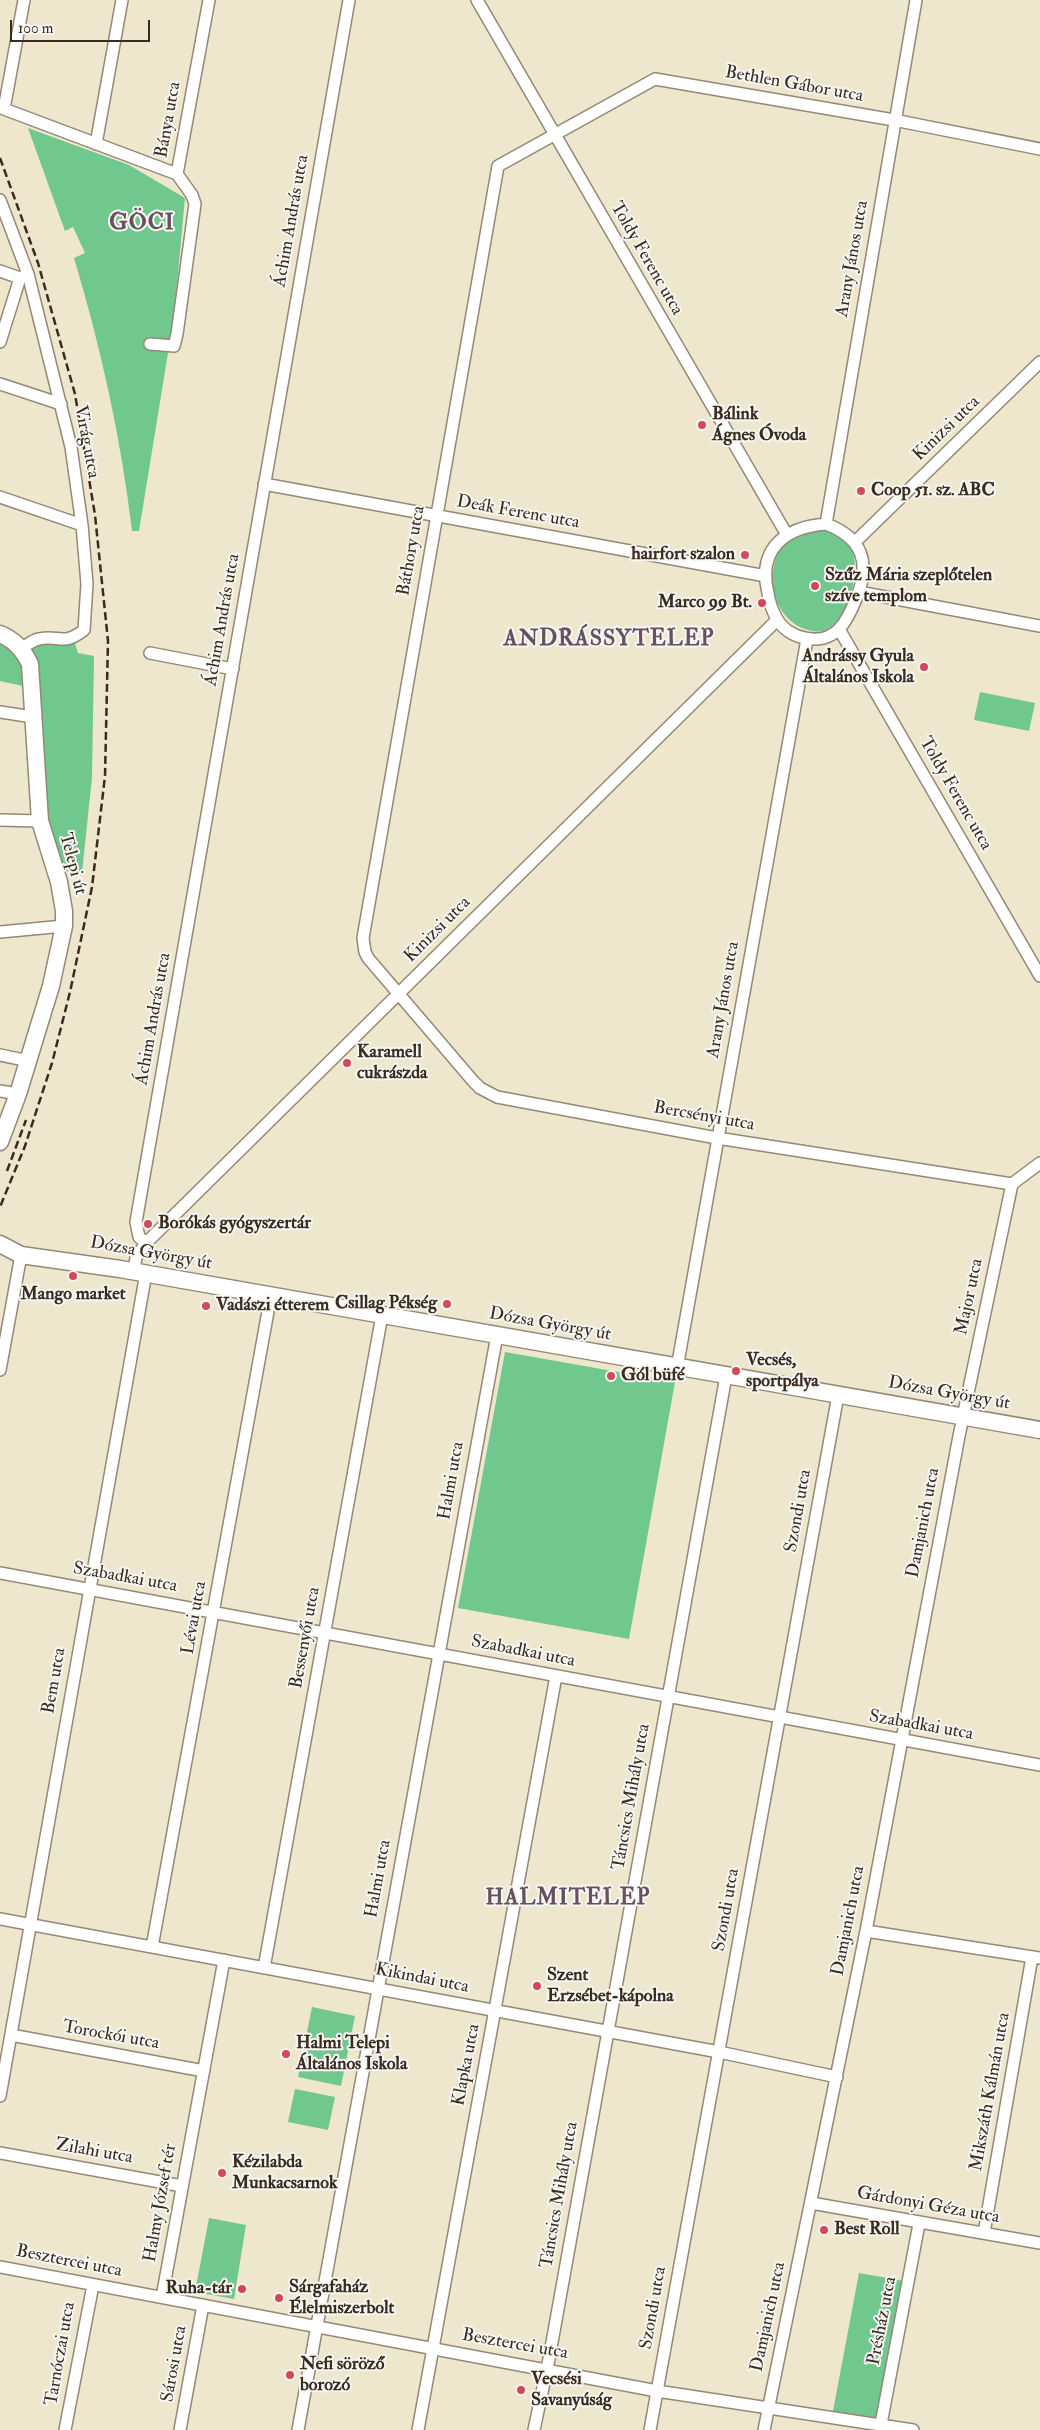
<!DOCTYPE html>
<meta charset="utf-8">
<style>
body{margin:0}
#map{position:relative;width:1040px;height:2430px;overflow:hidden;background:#eee6cd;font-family:"IM FELL Double Pica",serif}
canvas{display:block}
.scale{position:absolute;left:10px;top:20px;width:140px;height:22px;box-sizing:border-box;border:2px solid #3b2a1e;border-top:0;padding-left:6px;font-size:15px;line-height:18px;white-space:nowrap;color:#3b2a1e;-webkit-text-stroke:4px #f6f6f2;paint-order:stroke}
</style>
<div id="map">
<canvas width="1040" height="2430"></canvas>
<div class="scale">100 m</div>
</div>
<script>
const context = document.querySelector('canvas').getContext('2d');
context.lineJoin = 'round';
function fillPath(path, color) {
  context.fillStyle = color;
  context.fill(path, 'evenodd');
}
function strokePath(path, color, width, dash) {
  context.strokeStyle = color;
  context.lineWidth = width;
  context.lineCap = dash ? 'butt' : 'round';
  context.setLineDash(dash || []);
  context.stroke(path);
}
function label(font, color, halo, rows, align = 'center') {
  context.font = font + ' "IM FELL Double Pica",serif';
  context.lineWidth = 4;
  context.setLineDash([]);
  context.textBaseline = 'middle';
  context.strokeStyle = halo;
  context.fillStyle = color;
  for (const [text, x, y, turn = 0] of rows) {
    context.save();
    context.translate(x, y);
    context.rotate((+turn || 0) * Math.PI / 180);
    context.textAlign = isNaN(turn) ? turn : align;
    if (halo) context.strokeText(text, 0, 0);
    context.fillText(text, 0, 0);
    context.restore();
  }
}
fillPath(new Path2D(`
 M28 128 129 165 185 198 174 316 139 531H132C121 438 101 348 74 258L85 253 73 227 65 231Z
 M819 528C829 531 843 534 849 544 863 563 850 614 831 627 823 633 814 632 805 629 794 626 783 615 778 604 768 585 772 546 793 535 801 531 811 530 819 528Z
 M74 640 78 653 94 656 92 777 82 873 64 871 45 813 26 642Z
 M0 642 5 644 22 665 23 686 0 681Z
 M980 692 1035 703 1029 731 974 720Z
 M505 1352 675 1382 629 1639 458 1608Z
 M312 2007 355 2016 341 2086 298 2077Z
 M295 2089 335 2097 328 2130 288 2122Z
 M209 2218 246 2225 234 2299 195 2292Z
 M859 2273 905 2281 879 2419 833 2411Z`), '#70c88e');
const street = new Path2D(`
 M24 0 4 109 177 174
 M477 0 787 535
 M96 144 122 0
 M1040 149 894 120 655 79 498 166 363 938 365 952 368 958 473 1081 480 1088 497 1097 717 1138 1012 1184 1040 1163
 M0 200 28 274 71 447 82 525 87 584 84 630C62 647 59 634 39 639 33 640 27 645 22 648
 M0 271 20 278
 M0 342 20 278 28 274
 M150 344 174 346 177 334 195 204 192 195 177 174 209 0
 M0 384 61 404
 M264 484 766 576
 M0 497 82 525
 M826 524 916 0
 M826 524C863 538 871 563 856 599 852 609 847 621 839 629 822 647 788 639 777 619 773 612 769 601 768 593 757 549 785 527 826 524Z
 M855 542 1040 362
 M859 592 1040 626
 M839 629 1040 976
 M150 653 233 669
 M0 712 33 717
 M0 820 40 821
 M0 932 64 926
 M0 1055 29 1061
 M0 1091 18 1094
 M146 1243 139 1237 136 1222 349 0
 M134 1271 136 1257 146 1243 777 620
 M677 1368 807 639
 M0 1370 21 1255
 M0 1573 1040 1765
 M0 1919 719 2052 837 2077
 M866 1931 1040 1958
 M152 1947 271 1295
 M264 1968 382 1315
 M11 2035 204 2071
 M0 2096 146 1273
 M0 2153 182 2186
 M811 2203 1040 2243
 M984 2233 1032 1957
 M0 2267 657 2391 913 2430
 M162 2297 224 1960
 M881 2424 919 2224
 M65 2430 93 2285
 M180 2430 203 2305
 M298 2430 497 1335
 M418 2430 556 1676
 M534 2430 549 2359 726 1376
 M650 2430 838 1395
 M764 2430 866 1931 959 1436 1012 1184`);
const secondary = new Path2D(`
 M0 634C15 640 23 650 30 664L40 821 59 882 64 911V926L51 986 18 1094 0 1142
 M0 1244 21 1255 120 1269 1040 1430`);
strokePath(street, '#948876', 14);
strokePath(secondary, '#948876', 19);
strokePath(street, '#fff', 11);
strokePath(secondary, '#fff', 16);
strokePath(new Path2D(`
 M0 158 38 263 75 394 95 515 108 641 105 776 92 887 70 992 52 1063 25 1146 0 1207
 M7 1171 26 1120`), '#3b2a1e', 2.5, [8, 4]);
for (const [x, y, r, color] of [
 [702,425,5,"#d1495b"],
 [861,491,5,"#d1495b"],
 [745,555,5,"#d1495b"],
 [815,586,5,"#d1495b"],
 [762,603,5,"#d1495b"],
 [924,667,5,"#d1495b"],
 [347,1063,5,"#d1495b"],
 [148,1224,5,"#d1495b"],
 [73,1276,5,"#d1495b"],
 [447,1304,5,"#d1495b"],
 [206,1306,5,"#d1495b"],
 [736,1371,5,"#d1495b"],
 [611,1376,5,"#d1495b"],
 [537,1986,5,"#d1495b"],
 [286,2054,5,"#d1495b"],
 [222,2173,5,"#d1495b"],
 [824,2230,5,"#d1495b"],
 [242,2289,5,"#d1495b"],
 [279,2298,5,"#d1495b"],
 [290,2375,5,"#d1495b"],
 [521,2390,5,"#d1495b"]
]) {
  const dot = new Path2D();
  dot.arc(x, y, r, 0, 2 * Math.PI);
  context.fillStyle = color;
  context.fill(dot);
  strokePath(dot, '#f6f6f2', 2);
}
label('18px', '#3b2a1e', '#f6f6f2', [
 ["Bethlen Gábor utca",794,85,10],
 ["Bánya utca",169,120,-80],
 ["Áchim András utca",292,221,-80],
 ["Toldy Ferenc utca",646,259,60],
 ["Arany János utca",853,259,-80],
 ["Kinizsi utca",947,429,-44],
 ["Virág utca",86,442,79],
 ["Deák Ferenc utca",518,513,10],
 ["Báthory utca",412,551,-80],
 ["Áchim András utca",223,620,-80],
 ["Toldy Ferenc utca",955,794,60],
 ["Telepi út",72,864,75],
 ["Kinizsi utca",438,930,-45],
 ["Arany János utca",724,1000,-80],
 ["Áchim András utca",154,1019,-80],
 ["Bercsényi utca",704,1117,10],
 ["Dózsa György út",151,1254,10],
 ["Major utca",970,1297,-78],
 ["Dózsa György út",550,1325,10],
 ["Dózsa György út",949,1394,10],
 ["Halmi utca",452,1481,-80],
 ["Szondi utca",799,1511,-80],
 ["Damjanich utca",924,1523,-79],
 ["Szabadkai utca",125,1578,10],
 ["Lévai utca",195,1618,-80],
 ["Bessenyői utca",306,1638,-80],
 ["Szabadkai utca",523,1652,11],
 ["Bem utca",55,1681,-80],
 ["Szabadkai utca",921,1726,10],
 ["Táncsics Mihály utca",632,1797,-80],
 ["Halmi utca",379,1879,-80],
 ["Szondi utca",727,1910,-80],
 ["Damjanich utca",849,1921,-79],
 ["Kikindai utca",422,1979,11],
 ["Torockói utca",111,2036,10],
 ["Klapka utca",467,2065,-79],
 ["Mikszáth Kálmán utca",991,2092,-80],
 ["Zilahi utca",94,2152,10],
 ["Táncsics Mihály utca",560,2195,-80],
 ["Halmy József tér",161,2203,-80],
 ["Gárdonyi Géza utca",928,2206,10],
 ["Besztercei utca",69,2262,11],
 ["Szondi utca",654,2308,-80],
 ["Damjanich utca",769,2317,-78],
 ["Présház utca",883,2321,-79],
 ["Besztercei utca",515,2345,10],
 ["Tarnóczai utca",61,2354,-80],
 ["Sárosi utca",175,2364,-80]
]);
label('bold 18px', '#3b2a1e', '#f6f6f2', [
 ["Bálink",712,415],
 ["Ágnes Óvoda",712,436],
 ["Coop 51. sz. ABC",871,491],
 ["hairfort szalon",735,555,"right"],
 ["Szűz Mária szeplőtelen",825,576],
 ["szíve templom",825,597],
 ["Marco 99 Bt.",752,603,"right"],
 ["Andrássy Gyula",914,657,"right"],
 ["Általános Iskola",914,678,"right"],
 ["Karamell",357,1053],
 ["cukrászda",357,1074],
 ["Borókás gyógyszertár",158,1224],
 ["Mango market",73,1295,"center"],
 ["Csillag Pékség",437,1304,"right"],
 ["Vadászi étterem",216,1306],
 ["Vecsés,",746,1361],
 ["sportpálya",746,1382],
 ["Gól büfé",621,1376],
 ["Szent",547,1976],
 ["Erzsébet-kápolna",547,1997],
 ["Halmi Telepi",296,2044],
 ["Általános Iskola",296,2065],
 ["Kézilabda",232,2163],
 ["Munkacsarnok",232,2184],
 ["Best Roll",834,2230],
 ["Sárgafaház",289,2288],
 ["Élelmiszerbolt",289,2309],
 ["Ruha-tár",232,2289,"right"],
 ["Nefi söröző",300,2365],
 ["borozó",300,2386],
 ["Vecsési",531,2380],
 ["Savanyúság",531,2401]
], 'left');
context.letterSpacing = '1px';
label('bold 22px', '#685060', '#f6f6f2', [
 ["GÖCI",142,224],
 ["ANDRÁSSYTELEP",609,640],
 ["HALMITELEP",568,1899]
]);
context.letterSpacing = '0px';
</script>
